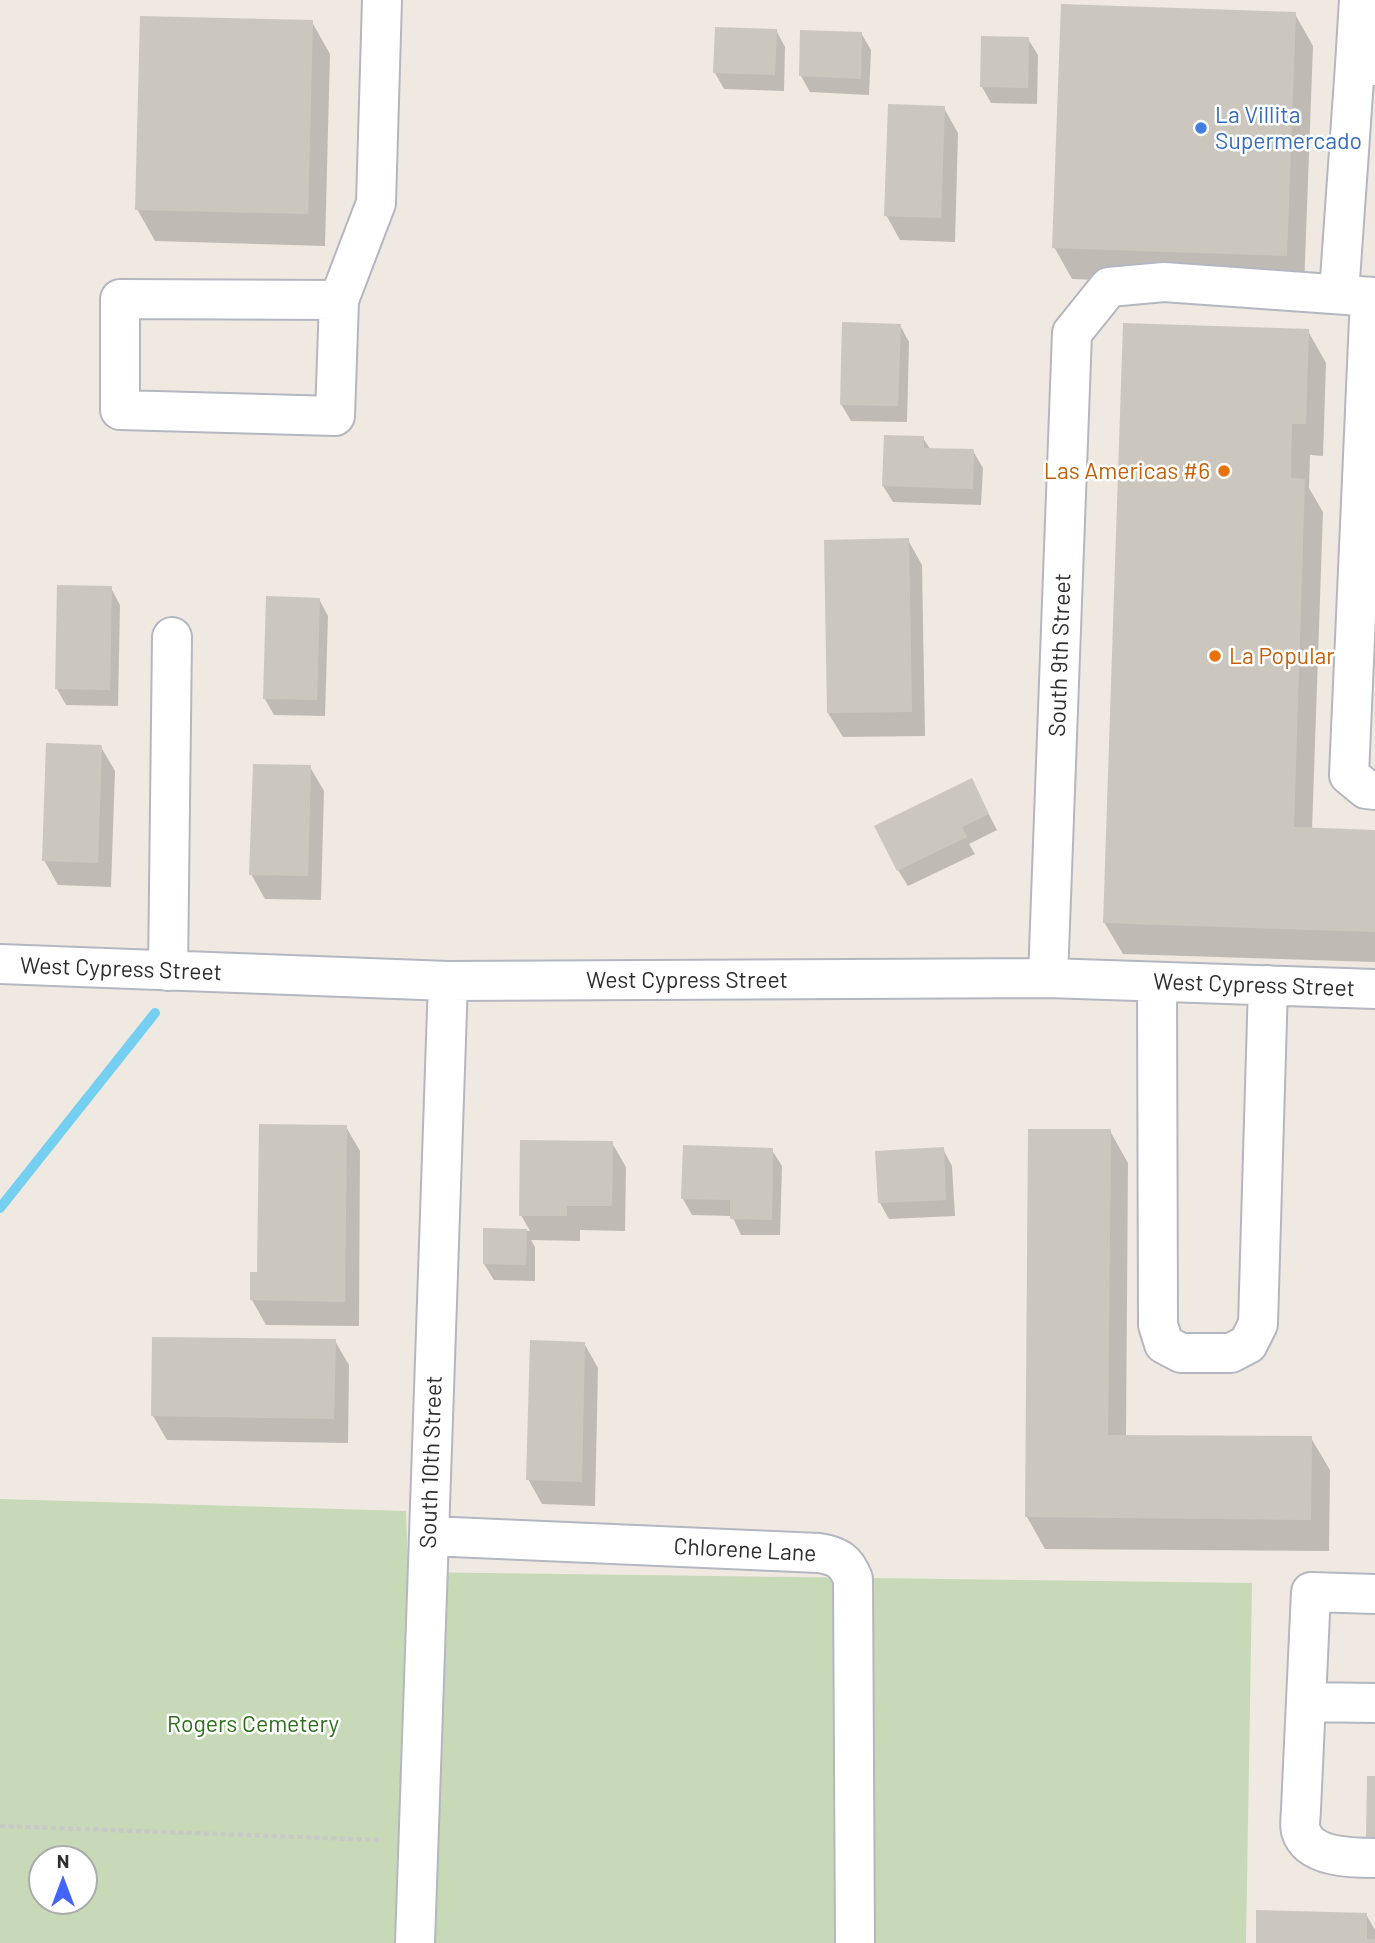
<!DOCTYPE html>
<style>
body{margin:0}
#map{position:relative;width:1375px;height:1943px;overflow:hidden;background:#efe9e1;font-family:Barlow,sans-serif}
canvas{display:block}
.north{position:absolute;left:28px;top:1845px;width:70px;height:70px;box-sizing:border-box;background:#fff;border:2px solid #ababab;border-radius:50%;rotate:0deg;font-size:19px;font-weight:700;line-height:28px;text-align:center;color:#2e2e2e}
.north::after{content:'';display:block;margin:auto;width:24px;height:32px;background:#4264fb;clip-path:polygon(50% 0,100% 100%,50% 72%,0 100%)}
</style>
<div id="map">
<canvas width="1375" height="1943"></canvas>
<div class="north">N</div>
</div>
<script>
const context = document.querySelector('canvas').getContext('2d');
context.lineJoin = 'round';
function fillPath(path, color) {
  context.fillStyle = color;
  context.fill(path, 'evenodd');
}
function strokePath(path, color, width, dash) {
  context.strokeStyle = color;
  context.lineWidth = width;
  context.lineCap = dash ? 'butt' : 'round';
  context.setLineDash(dash || []);
  context.stroke(path);
}
function label(font, color, halo, rows, align = 'center') {
  context.font = font + ' Barlow,sans-serif';
  context.lineWidth = 5;
  context.setLineDash([]);
  context.textBaseline = 'middle';
  context.strokeStyle = halo;
  context.fillStyle = color;
  for (const [text, x, y, turn = 0] of rows) {
    context.save();
    context.translate(x, y);
    context.rotate((+turn || 0) * Math.PI / 180);
    context.textAlign = isNaN(turn) ? turn : align;
    if (halo) context.strokeText(text, 0, 0);
    context.fillText(text, 0, 0);
    context.restore();
  }
}
fillPath(new Path2D(`
 M0 1499 406 1511 408 1572 1252 1583 1246 1943H0ZM42 1859H84V1901H42Z`), '#c8d9b8');
fillPath(new Path2D(`
 M1295 14 1313 46 1304 288 1072 279 1054 247Z
 M312 22 330 54 325 246 155 241 137 209Z
 M776 30 785 47 784 91 724 89 715 73Z
 M861 33 871 50 869 95 810 92 801 76Z
 M1028 39 1038 55 1037 104 991 103 982 87Z
 M944 108 958 133 955 242 900 240 886 215Z
 M900 325 909 342 907 422 851 421 841 404Z
 M1308 331 1326 363 1323 456 1310 455 1309 488 1323 512 1312 830 1375 832V962L1123 954 1104 922Z
 M923 438 930 449 973 451 983 468 981 505 893 502 883 486Z
 M908 540 922 565 925 736 843 737 828 713Z
 M111 588 120 605 118 706 66 705 57 689Z
 M319 599 328 616 325 716 274 715 265 699Z
 M101 747 115 771 111 887 58 885 44 860Z
 M310 767 324 791 321 900 265 899 251 874Z
 M971 780 997 830 969 844 975 854 908 886 898 870Z
 M346 1127 360 1151 359 1326 266 1325 252 1300 259 1274Z
 M1110 1131 1128 1163 1126 1437 1311 1438 1330 1470 1329 1551 1045 1549 1027 1517Z
 M612 1143 626 1167 625 1231 580 1230V1241L531 1240 535 1247V1281L494 1280 484 1264 485 1230 530 1231 521 1215Z
 M943 1149 952 1166 955 1216 889 1219 880 1203Z
 M772 1150 782 1166 780 1235H741L732 1216 692 1215 683 1199Z
 M335 1341 349 1365 348 1443 167 1440 153 1416Z
 M584 1343 598 1368 595 1506 542 1504 528 1479Z
 M1366 1914 1375 1930V1943H1257Z`), '#0003');
strokePath(new Path2D(`
 M0 1208 155 1013`), '#75cff0', 10);
fillPath(new Path2D(`
 M1061 4 1296 12 1287 256 1052 248Z
 M140 16 313 20 308 214 135 210Z
 M715 27 777 29 775 75 713 73Z
 M800 30 862 32 861 79 799 76Z
 M981 36 1029 37 1028 88 980 87Z
 M888 104 945 106 941 218 884 216Z
 M842 322 901 324 898 406 840 405Z
 M1123 323 1309 329 1306 424H1292L1291 478 1305 479 1294 827 1375 830V932L1103 923Z
 M884 435 924 436V448L974 449 973 489 882 486Z
 M909 538 912 712 827 713 824 540Z
 M57 585 112 586 110 690 55 689Z
 M266 596 320 598 317 700 263 699Z
 M46 743 102 745 98 863 42 861Z
 M253 764 311 765 308 876 249 875Z
 M972 778 989 814 962 827 967 837 897 871 874 826Z
 M259 1124 347 1125 345 1302 250 1300V1272H257Z
 M1028 1129H1111L1108 1435 1312 1436 1311 1520 1025 1517Z
 M520 1140 613 1141 612 1206H567V1216H519Z
 M683 1145 773 1148 772 1220 730 1219V1200L681 1199Z
 M944 1147 946 1200 878 1203 875 1151Z
 M483 1228 527 1229 526 1265 483 1264Z
 M152 1337 336 1339 334 1419 151 1416Z
 M530 1340 585 1342 582 1482 526 1480Z
 M1367 1776H1375V1837H1366Z
 M1256 1910 1367 1913V1939H1375V1943H1256Z`), '#cbc7bf');
const minor = new Path2D(`
 M1359 0 1355 65 1375 66
 M1339 294 1355 65
 M1370 297 1349 775 1366 789 1375 790
 M339 300 120 299V410L335 416 339 300 376 203 382 0
 M0 964 448 981 1048 978 1375 989
 M168 971 172 637
 M1048 978 1072 333 1109 287 1164 282 1375 297
 M1157 982 1158 1325 1164 1344 1181 1353H1231L1248 1344 1258 1324 1268 985
 M429 1536 819 1553C838 1556 846 1561 853 1579L855 1943
 M1375 1594 1311 1592 1301 1809C1301 1815 1299 1825 1301 1831 1309 1858 1353 1858 1375 1858
 M1306 1702 1375 1703
 M415 1943 448 981`);
strokePath(minor, '#b4b7c1', 42);
strokePath(new Path2D(`
 M0 1826 382 1840`), '#c9c9c9', 4.5, [5, 3.5]);
strokePath(minor, '#fff', 38);
for (const [x, y, r, color] of [
 [1201,128,7,"#3f7fe0"],
 [1224,471,7,"#e8710a"],
 [1215,656,7,"#e8710a"]
]) {
  const dot = new Path2D();
  dot.arc(x, y, r, 0, 2 * Math.PI);
  context.fillStyle = color;
  context.fill(dot);
  strokePath(dot, '#fff', 2.5);
}
label('23px', '#366cbe', '#fff', [
 ["La Villita",1215,115],
 ["Supermercado",1215,141]
], 'left');
label('23px', '#c56008', '#fff', [
 ["Las Americas #6",1210,471],
 ["La Popular",1229,656,"left"]
], 'right');
label('23px', '#2e2e2e', '#fff', [
 ["South 9th Street",1060,655,-88],
 ["West Cypress Street",121,969,2],
 ["West Cypress Street",687,980],
 ["West Cypress Street",1254,985,2],
 ["South 10th Street",431,1462,-88],
 ["Chlorene Lane",745,1550,3]
]);
label('23px', '#2c6e1b', '#fff', [
 ["Rogers Cemetery",253,1724]
]);
</script>
